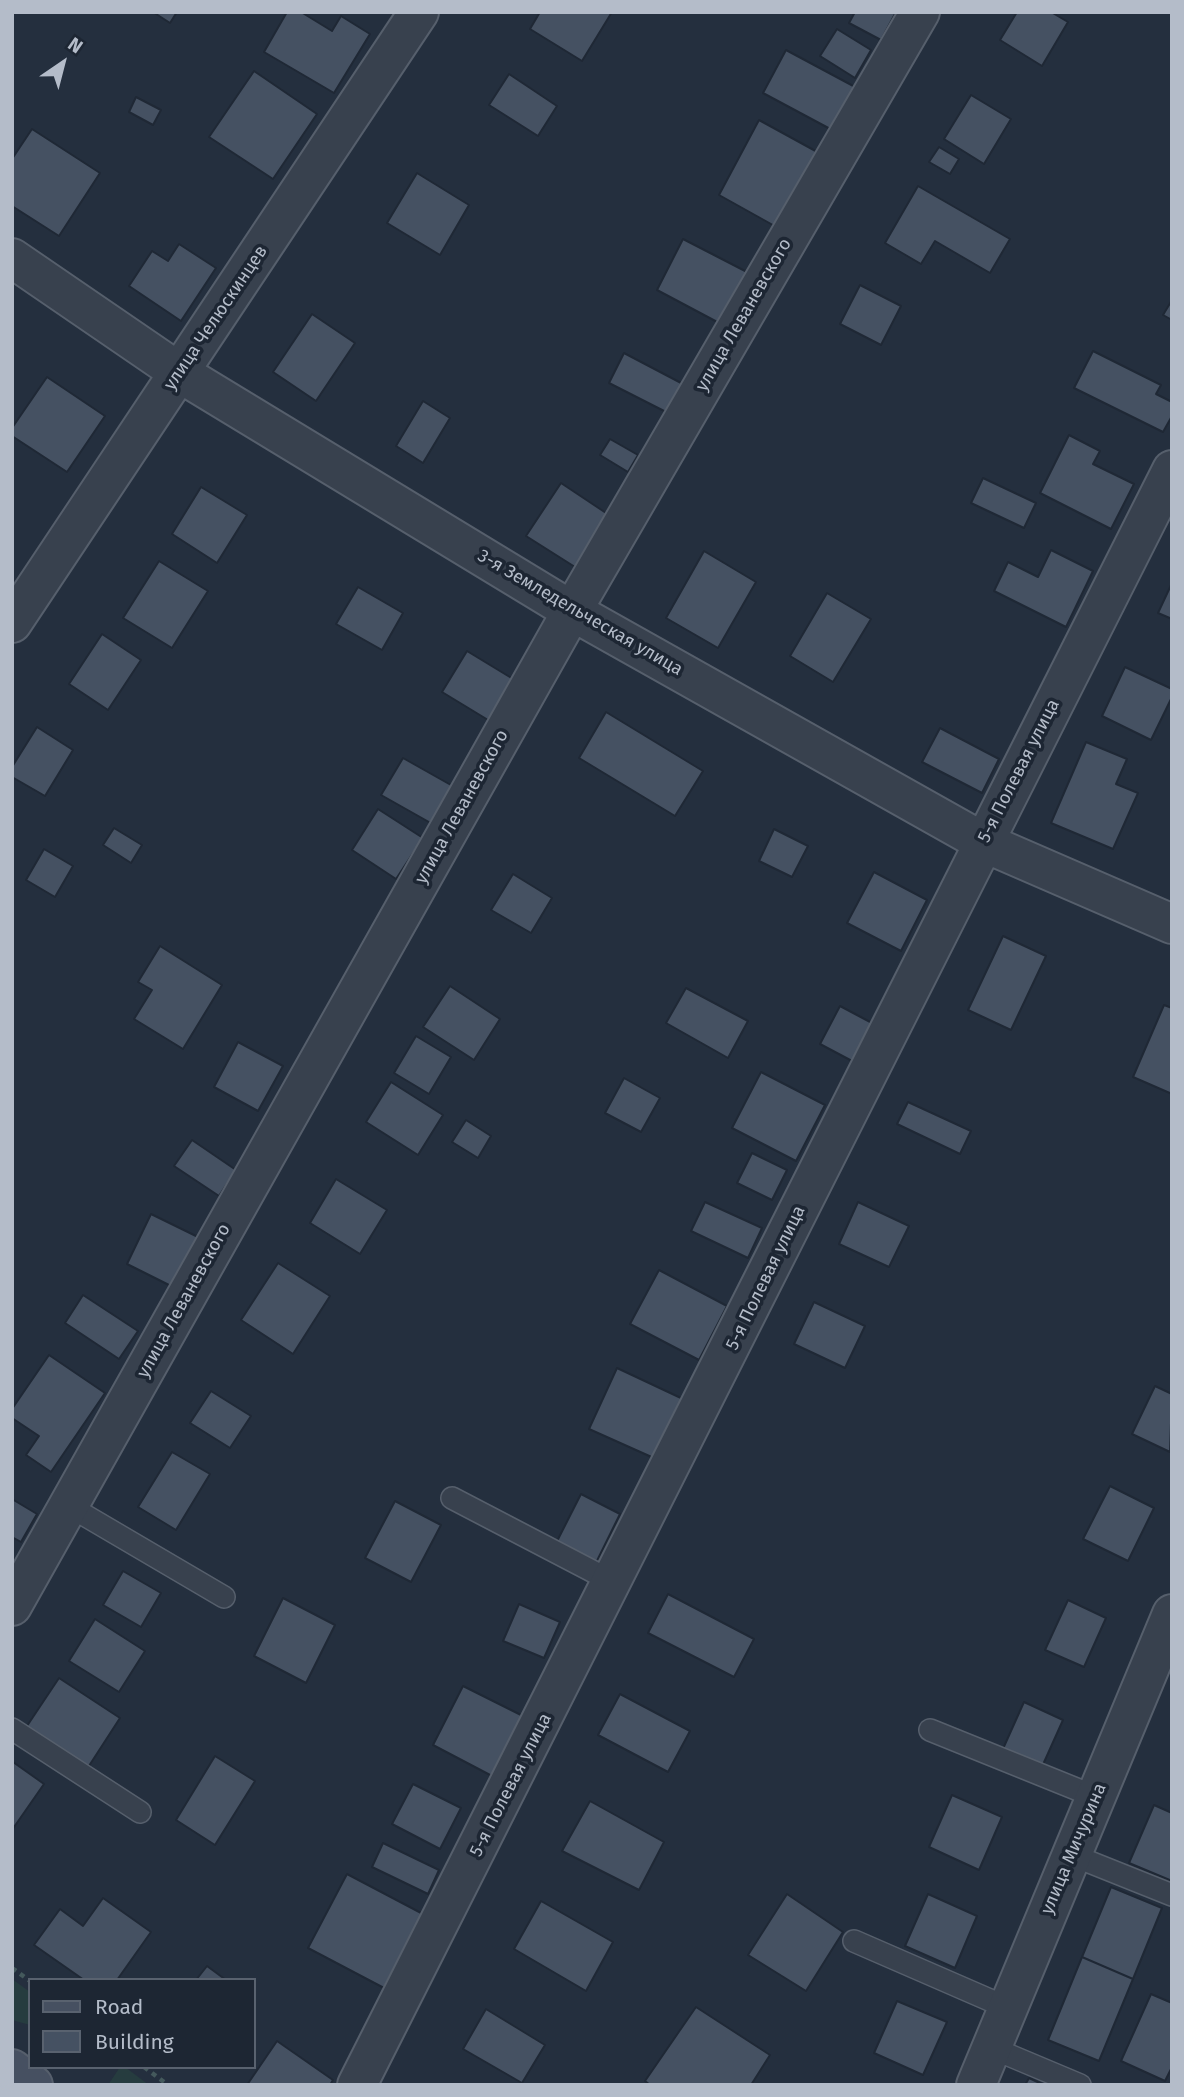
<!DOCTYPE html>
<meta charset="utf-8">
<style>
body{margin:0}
#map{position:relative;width:1184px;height:2097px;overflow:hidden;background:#242f3e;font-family:"Fira Sans",sans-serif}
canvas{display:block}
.frame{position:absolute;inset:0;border:14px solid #b4bcc9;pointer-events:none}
.legend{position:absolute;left:28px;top:1978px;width:228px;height:91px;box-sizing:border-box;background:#1d2633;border:2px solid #59626f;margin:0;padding:9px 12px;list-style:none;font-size:21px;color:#b4bcc9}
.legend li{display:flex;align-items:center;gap:14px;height:35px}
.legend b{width:35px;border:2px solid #59626f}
.north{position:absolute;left:28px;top:28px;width:70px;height:70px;-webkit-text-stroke:5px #1d2633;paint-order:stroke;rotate:35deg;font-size:19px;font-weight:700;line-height:28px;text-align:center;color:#b4bcc9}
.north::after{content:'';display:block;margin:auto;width:24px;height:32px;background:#b4bcc9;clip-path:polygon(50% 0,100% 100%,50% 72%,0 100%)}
</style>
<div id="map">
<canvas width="1184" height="2097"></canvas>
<div class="frame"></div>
<ul class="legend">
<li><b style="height:9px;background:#465061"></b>Road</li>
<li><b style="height:19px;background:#455162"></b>Building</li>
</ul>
<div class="north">N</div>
</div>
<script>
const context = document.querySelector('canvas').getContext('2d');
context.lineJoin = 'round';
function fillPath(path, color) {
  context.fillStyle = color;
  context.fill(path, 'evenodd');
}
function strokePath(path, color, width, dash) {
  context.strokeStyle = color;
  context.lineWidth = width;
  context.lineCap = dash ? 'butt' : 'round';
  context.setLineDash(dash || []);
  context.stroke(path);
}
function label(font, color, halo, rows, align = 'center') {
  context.font = font + ' "Fira Sans",sans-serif';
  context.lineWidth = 7;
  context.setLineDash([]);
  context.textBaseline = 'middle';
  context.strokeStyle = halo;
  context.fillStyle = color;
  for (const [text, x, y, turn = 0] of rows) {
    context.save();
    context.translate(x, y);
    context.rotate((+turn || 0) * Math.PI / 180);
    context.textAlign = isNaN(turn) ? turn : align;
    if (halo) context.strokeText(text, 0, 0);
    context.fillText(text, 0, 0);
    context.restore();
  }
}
fillPath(new Path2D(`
 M12 1979 30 1992V2025L12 2020Z
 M120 2067H125L149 2085H108Z`), '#263c3f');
const building = new Path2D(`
 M153 12H177L170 23Z
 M287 12H301L332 31 341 16 370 34 334 93 264 52Z
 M540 12H612L582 61 530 29Z
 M855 12H896L881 40 849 23Z
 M1017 12H1051L1068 22 1042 66 1000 40Z
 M837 29 871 50 855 78 820 56Z
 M786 50 857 88 834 131 763 93Z
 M254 71 317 114 273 179 209 137Z
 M509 74 557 106 538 136 489 105Z
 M971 95 1011 119 984 164 944 139Z
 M136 97 161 110 153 125 129 112Z
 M759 120 821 154 780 229 719 195Z
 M32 129 100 173 59 236 12 206V159Z
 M939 147 959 159 950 174 929 162Z
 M417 173 469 205 440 255 387 223Z
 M918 186 1010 239 990 273 935 241 921 264 885 243Z
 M683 239 747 272 721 324 657 290Z
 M179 244 216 268 181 321 129 286 152 251 168 261Z
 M860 285 901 306 881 345 840 324Z
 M1172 300V320L1163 315Z
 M312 314 355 343 316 401 273 372Z
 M1093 351 1161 385 1156 394 1172 402V416L1163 432 1074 388Z
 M624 353 683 384 668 413 609 383Z
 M47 377 105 416 67 472 12 436V428Z
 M423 401 450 418 423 463 396 446Z
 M1069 435 1100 451 1093 464 1134 484 1111 529 1040 493Z
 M610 439 638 455 628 472 600 455Z
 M983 478 1036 503 1024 528 971 503Z
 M561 483 609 515 575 567 526 536Z
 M201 487 247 515 217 563 172 534Z
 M1051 550 1093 571 1066 627 994 591 1008 562 1038 577Z
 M704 551 756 582 718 648 666 618Z
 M159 561 208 591 172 648 123 618Z
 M1172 583V619L1158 613Z
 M358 587 403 613 382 650 336 624Z
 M827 593 871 619 833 682 790 656Z
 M102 634 141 660 108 710 69 684Z
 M467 651 518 682 493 723 442 692Z
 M1125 667 1172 689V697L1151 740 1102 716Z
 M606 712 703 771 675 816 579 758Z
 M37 727 73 750 45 796 12 777V767Z
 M940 728 999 759 982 793 922 762Z
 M1086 742 1127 759 1116 784 1138 793 1113 849 1051 823Z
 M403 758 458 789 436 826 381 795Z
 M378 809 423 838 396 879 352 850Z
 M114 828 142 845 131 863 103 845Z
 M774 829 808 846 792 877 759 861Z
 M44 849 73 866 55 897 26 880Z
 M874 872 927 900 901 951 847 923Z
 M513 874 552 898 531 933 491 910Z
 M1003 936 1046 956 1011 1030 968 1010Z
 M160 946 222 985 183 1049 134 1019 152 990 138 982Z
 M450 986 500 1019 474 1060 423 1027Z
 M686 988 748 1021 728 1058 666 1023Z
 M1164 1005 1172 1008V1094L1133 1077Z
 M840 1006 872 1023 852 1061 820 1044Z
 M416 1036 451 1057 429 1094 394 1073Z
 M238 1042 283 1066 258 1111 214 1087Z
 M761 1072 825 1105 796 1161 732 1128Z
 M624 1078 660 1098 641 1132 605 1113Z
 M391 1082 443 1115 418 1155 366 1122Z
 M908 1102 971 1131 960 1154 897 1124Z
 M466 1120 491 1136 478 1158 452 1142Z
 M192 1140 236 1170 219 1196 174 1166Z
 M752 1153 787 1170 772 1200 737 1183Z
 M336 1179 387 1210 360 1254 310 1223Z
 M705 1202 762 1228 748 1258 691 1231Z
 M858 1202 909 1226 889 1267 839 1244Z
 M151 1214 198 1237 173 1287 127 1264Z
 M278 1263 330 1296 293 1354 241 1320Z
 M659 1270 727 1306 699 1360 630 1324Z
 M83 1295 138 1331 119 1359 65 1323Z
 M814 1302 865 1326 845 1368 794 1344Z
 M49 1355 105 1393 51 1472 26 1455 39 1436 12 1418V1409Z
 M617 1368 683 1399 656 1459 589 1429Z
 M1155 1386 1172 1394 1170 1452 1132 1434Z
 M211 1391 251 1416 230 1448 190 1423Z
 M172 1452 210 1474 176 1530 138 1507Z
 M1110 1486 1154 1508 1128 1561 1083 1539Z
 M581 1494 620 1514 589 1577 549 1557Z
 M12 1499 37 1514 21 1542 12 1537Z
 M395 1501 441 1525 411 1582 365 1558Z
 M123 1571 161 1593 141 1627 103 1605Z
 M668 1594 754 1639 734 1677 648 1633Z
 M283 1598 335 1625 306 1683 254 1656Z
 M1068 1600 1106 1618 1084 1667 1045 1650Z
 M519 1604 560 1622 544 1658 503 1641Z
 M95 1619 145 1651 119 1692 69 1661Z
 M59 1678 120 1718 87 1769 25 1729Z
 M463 1686 523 1716 492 1776 433 1745Z
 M620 1694 690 1731 668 1772 598 1735Z
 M1024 1702 1063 1720 1041 1769 1002 1751Z
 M215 1756 255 1781 215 1845 176 1820Z
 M13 1762 44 1784 12 1830V1763Z
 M413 1784 461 1808 440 1849 392 1824Z
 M952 1795 1002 1817 979 1870 929 1847Z
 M590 1801 664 1842 639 1890 562 1851Z
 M1154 1805 1172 1813V1881L1129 1863Z
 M383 1843 439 1870 428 1894 372 1867Z
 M347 1874 423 1914 384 1988 308 1948Z
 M1111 1887 1162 1908 1133 1979 1082 1957Z
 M787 1894 843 1932 806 1991 748 1955Z
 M928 1894 977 1916 955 1968 905 1946Z
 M103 1898 151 1932 117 1980H84L34 1945 60 1909 83 1926Z
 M541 1901 613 1942 586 1991 514 1949Z
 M1082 1957 1133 1979 1099 2061 1048 2040Z
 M207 1966 226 1980H196Z
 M1151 1994 1172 2003V2067L1165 2081 1121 2061Z
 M897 2001 947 2022 923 2075 874 2053Z
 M696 2007 770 2055 751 2085H650L645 2081Z
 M486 2009 545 2045 522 2083 463 2049Z
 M277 2041 333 2080 330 2085H247Z
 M1029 2078 1044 2085H1025Z`);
fillPath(building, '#455162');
strokePath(building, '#1f2835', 2);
const service = new Path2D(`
 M452 1498 615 1583
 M69 1506 224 1597
 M12 1729 140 1812
 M930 1730 1096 1797
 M1072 1855 1172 1895
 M854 1941 1008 2008
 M992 2048 1080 2085`);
const minor = new Path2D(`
 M12 258 180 373 572 611 983 842 1172 924
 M12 623 419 12
 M12 1606 572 611 920 12
 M357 2085C632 1549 899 1008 1172 470
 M976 2085 1172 1614`);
const secondary = new Path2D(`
 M12 2069 33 2085`);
strokePath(service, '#565f6c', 24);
strokePath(minor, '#565f6c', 42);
strokePath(secondary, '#565f6c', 42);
strokePath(new Path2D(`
 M12 1968 30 1981
 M144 2067 168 2085`), '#44595c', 4.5, [5, 5]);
strokePath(service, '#38414e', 21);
strokePath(minor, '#38414e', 38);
strokePath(secondary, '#465061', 38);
label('18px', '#b4bcc9', '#1d2633', [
 ["улица Леваневского",744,315,-60],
 ["улица Челюскинцев",216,318,-56],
 ["3-я Земледельческая улица",580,613,30],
 ["5-я Полевая улица",1019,771,-63],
 ["улица Леваневского",462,807,-61],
 ["5-я Полевая улица",766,1278,-64],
 ["улица Леваневского",184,1301,-61],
 ["5-я Полевая улица",511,1785,-63],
 ["улица Мичурина",1074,1849,-67]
]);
</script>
